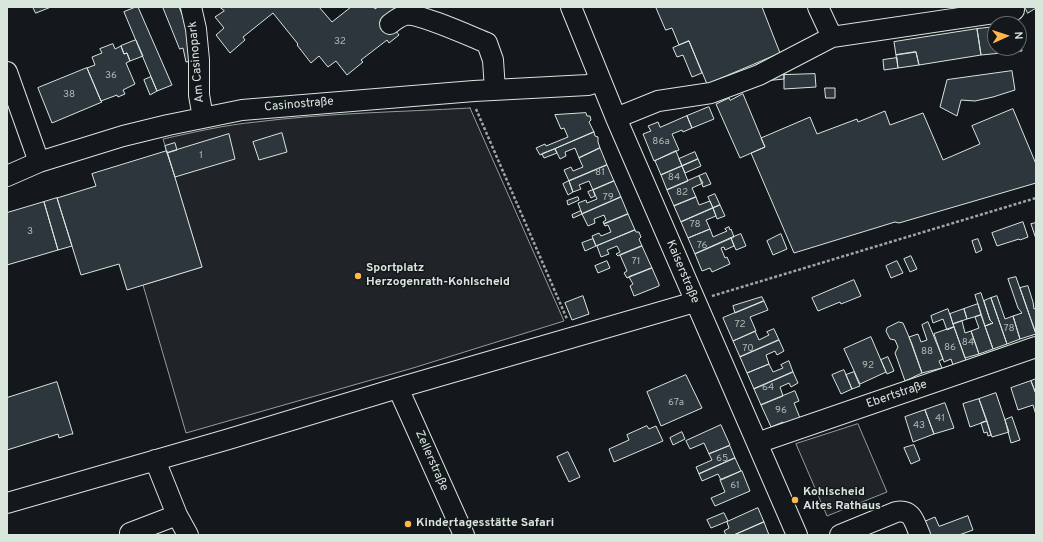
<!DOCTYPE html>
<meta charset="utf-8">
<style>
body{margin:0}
#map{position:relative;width:1043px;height:542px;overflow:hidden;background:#14181c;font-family:Overpass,sans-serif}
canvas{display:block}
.frame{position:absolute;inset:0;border:8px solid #d8e6dc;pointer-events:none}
.north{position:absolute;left:987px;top:16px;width:40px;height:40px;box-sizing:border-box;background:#14181c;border:1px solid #626a69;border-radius:50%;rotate:87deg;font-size:11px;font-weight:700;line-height:16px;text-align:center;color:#d8e6dc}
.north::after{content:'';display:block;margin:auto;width:14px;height:18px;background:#ffb74d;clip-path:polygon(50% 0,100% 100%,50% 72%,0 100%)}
</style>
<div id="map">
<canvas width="1043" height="542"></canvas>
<div class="frame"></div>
<div class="north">N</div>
</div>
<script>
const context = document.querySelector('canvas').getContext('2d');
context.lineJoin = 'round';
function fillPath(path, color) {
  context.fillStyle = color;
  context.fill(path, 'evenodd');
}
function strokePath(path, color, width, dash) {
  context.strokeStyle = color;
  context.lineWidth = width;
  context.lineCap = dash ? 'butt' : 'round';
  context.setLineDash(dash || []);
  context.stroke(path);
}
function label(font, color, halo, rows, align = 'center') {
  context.font = font + ' Overpass,sans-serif';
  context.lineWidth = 3;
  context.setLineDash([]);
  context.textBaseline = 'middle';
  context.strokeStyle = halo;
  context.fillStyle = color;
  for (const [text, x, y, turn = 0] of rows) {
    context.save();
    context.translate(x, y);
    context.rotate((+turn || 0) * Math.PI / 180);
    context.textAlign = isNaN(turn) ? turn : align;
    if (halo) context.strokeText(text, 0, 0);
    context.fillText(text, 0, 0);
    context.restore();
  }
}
const green = new Path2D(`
 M470 108 564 321 413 368 186 433 143 285 202 267 163 139C194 132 225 125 256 122 327 113 399 112 470 108Z
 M858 424 887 492 827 516 796 444Z`);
fillPath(green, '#202428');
strokePath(green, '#939e99', 1);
const building = new Path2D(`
 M33 7H51L36 13Z
 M136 7H138L172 85 157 91 124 12Z
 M163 7H179L194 43 193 61 186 62 183 48 180 49Z
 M220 7H319L332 22 351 7H374L375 9 378 7H393L395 10 385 17 399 35 389 43 387 40 361 60 363 62 347 75 336 61 328 67 319 56 311 63 297 45 298 44 273 13 243 37 245 40 230 53 216 35 224 28 215 17 224 11Z
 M656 7H762L780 53 707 84 689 41 679 45 672 28 666 30Z
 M1025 7H1036V8L1028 13Z
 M995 27V48H1019V29L1022 51 981 55 977 29Z
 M977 29 981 55 919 65 916 52 896 55 894 42Z
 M136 40 143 56 130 61 127 53 124 54 121 46Z
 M689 41 702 73 692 77 683 55 677 57 673 48Z
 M113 44 115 49 121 46 124 54 127 53 130 61 126 63 135 84 123 90 125 94 118 97 117 95 101 101 87 68 95 65 92 57 102 53 100 49Z
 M916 52 919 65 898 68 896 55Z
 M897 58 898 68 884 70 883 60Z
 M87 68 101 101 102 102 52 123 38 88Z
 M1012 71 1015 90 993 97 975 101 961 100 957 116 940 107 947 80Z
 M815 74 816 87 784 89V75Z
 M784 75V79L764 81 763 76Z
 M151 77 157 91 150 95 144 80Z
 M825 88H835V98H826Z
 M743 94 765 147 740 158 716 104 729 98 730 100Z
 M709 107 714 119 692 128 687 116Z
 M1013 109 1036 164V183L899 223 895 222 794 253 751 153 765 147 761 138 810 117 817 134 857 119 858 122 885 111 890 125 923 113 943 160 980 144 972 126Z
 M586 113 587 116H590L591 120 589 122 594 132 540 155 536 148 545 144 546 146 568 137 564 128 561 129 555 115Z
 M687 116 692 128 683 132 682 130 672 134 679 150 654 161 643 134 651 131 648 126 658 122 660 127Z
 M594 132 595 136 598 137V142L600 148 579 158 575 148 565 152 566 156 560 159 555 149Z
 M282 133 287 152 259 160 253 142Z
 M229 134 235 159 175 177 167 153Z
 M175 143 177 150 167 153 165 146Z
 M600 148 607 165 569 181 564 170 571 167 573 171 583 167 579 158Z
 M555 149 557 153 544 158 542 154Z
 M167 151 202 267 127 290 119 264 81 275 57 198 96 186 92 174Z
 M676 151 682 166 661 175 655 161Z
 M695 152 698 159 682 166 679 159Z
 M698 159 701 166 685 173 682 166Z
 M607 165 614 181 593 190 589 181 579 185 581 189 573 192 569 181Z
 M682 166 688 181 667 190 661 175Z
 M706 173 711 184 703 187 699 176Z
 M699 176 703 183 692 188 696 197 674 206 667 190Z
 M569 181 573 192 568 195 563 184Z
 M614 181 621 197 582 214 578 203 586 200 587 203 597 199 593 190Z
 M593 190 595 196 591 198 588 192Z
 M715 194 720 205 713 208 708 197Z
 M578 197 579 200 568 205 567 201Z
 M621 197 628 214 604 224 603 222 606 220 604 215 594 219 595 223 588 226 582 214Z
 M696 197 699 205 710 201 713 208 681 222 674 206Z
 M57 198 72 246 58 250 44 202Z
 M44 202 58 250 7 265V213Z
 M720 205 725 216 717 219 713 208Z
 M713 208 716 216 706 220 710 229 688 238 681 222Z
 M581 211 582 214 573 218 572 215Z
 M628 214 635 230 596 246 592 236 599 233 601 236 611 232 608 225 605 226 604 224Z
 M1023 222 1028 237 1020 240 1019 239 997 246 992 233Z
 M1036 223V239L1031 224Z
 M729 227 730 230 731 229 734 237 695 254 688 238 710 229 713 237 727 231 725 229Z
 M635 230 636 232H639L641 237 639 239 642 246 618 256 616 254 620 252 617 246 607 250 609 254 601 257 597 246Z
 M741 234 746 246 736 250 731 238Z
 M781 234 787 249 773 255 767 241Z
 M731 238 734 246 725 250 724 247 721 248 725 258 727 257 730 264 712 272 710 268 702 271 695 254Z
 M593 239 596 246 585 251 582 243Z
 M978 239 982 250 976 253 972 241Z
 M642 246 652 268 627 278 624 273 627 271 620 255Z
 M911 256 917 269 910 272 904 259Z
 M607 261 610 268 598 273 595 266Z
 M897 261 903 273 891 278 886 266Z
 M652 268 659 284V286L634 296 630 286 633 284 629 277Z
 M1016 277 1036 334 1020 339 1013 316 1022 313 1018 308 1008 279Z
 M854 280 861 296 841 304 840 302 818 311 812 298Z
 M1028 286 1033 302 1034 309 1036 308V334L1020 288Z
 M981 293 990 320 993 323 985 326 975 295Z
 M583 296 589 314 572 320 565 303Z
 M997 296 1005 319 1013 316 1020 339 1007 344 991 298Z
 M762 297 764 301 735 313 733 306Z
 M991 298 1007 344 993 349 985 326 993 323 990 320 984 301Z
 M764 301 768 310 750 317 756 331 733 341 723 318Z
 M978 304 981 315 967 319 964 309Z
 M948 309 954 327 947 330 943 319 933 323 931 316Z
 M964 309 967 319 953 324 950 314Z
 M981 315 993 349 979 354 971 331 979 328 975 317Z
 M962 321 965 333 971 331 979 354 965 358 953 324Z
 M899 322 903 323 912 344 922 373 905 381 895 353 898 347 895 340 890 339 886 331 887 328Z
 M928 322 943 359 939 361 942 368 922 373 909 337 918 334 921 342 927 340 922 325Z
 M954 327 966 360 953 365 951 359 944 362 934 334Z
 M774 329 779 340 740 357 733 341 755 331 759 340 769 335 767 332Z
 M871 337 886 372 860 384 844 349Z
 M779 340 784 351 777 355 775 351 766 355 769 364 747 373 740 357Z
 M888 357 894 371 887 374 881 360Z
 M789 361 793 372 754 389 747 373 769 364 773 372 783 368 781 365Z
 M844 370 852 389 841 394 832 375Z
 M793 372 798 383 791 387 789 383 780 387 783 396 761 405 754 389Z
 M854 372 860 386 852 389 846 375Z
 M686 375 702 408 661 426 647 392Z
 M1036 379V394L1031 381Z
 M1031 381 1036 394V415L1033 405 1018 410 1011 388Z
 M57 382 73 434H71L59 438 58 434 7 450V398Z
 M795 391 799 401 794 403 800 418 784 425 783 422 771 427 761 405Z
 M996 393 1009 432 992 437 979 399Z
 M979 399 987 421 970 427 963 404Z
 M945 403 954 428 934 434 925 410Z
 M925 410 934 434 913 442 905 417Z
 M1012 417 1020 440 1011 443 1005 420Z
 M987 421 991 435 988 436 987 432 984 433 981 423Z
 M721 425 730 445 709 454 704 443 690 449 686 441Z
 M647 426 649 429 656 426 663 441 614 462 609 449 629 440 627 435Z
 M682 432 685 439 673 445 670 438Z
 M914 445 920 460 911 464 904 448Z
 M730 446 735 458 699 474 696 467 712 460 709 454Z
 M568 452 580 477 569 482 557 457Z
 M735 458 741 471 721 480 718 474 702 481 699 474Z
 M742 471 750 491 715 506 711 498 725 492 720 480Z
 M758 508 764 522 734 535H726L724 531 729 528 727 522Z
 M724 513 728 521 711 528 707 520Z
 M968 516 973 530 959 535H928L923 522 935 517 939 526Z
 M764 522 769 535H734Z`);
fillPath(building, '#2c363c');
strokePath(building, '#d8e6dc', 1);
const minor = new Path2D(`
 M191 7 196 29 199 60V95L203 118
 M571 7 616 118 797 535
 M818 7 832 37
 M390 24C395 20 400 16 406 15 419 13 472 37 487 43L493 60 495 90
 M7 72 39 162
 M616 118 658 101 711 93 759 75 832 37 1014 10 1013 7
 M7 176 39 162 123 136 168 125 242 110 474 91 588 85 600 81
 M398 388 464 535
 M757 443 1036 347
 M155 460 177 515 188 535
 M7 503 229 439 398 388 695 302
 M131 535 130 533 177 515
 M840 535 896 512C913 509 914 522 920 535`);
strokePath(minor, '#d8e6dc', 22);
strokePath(new Path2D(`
 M476 109 567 319
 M712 296 1036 198`), '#9da8a2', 2.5, [3, 2]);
strokePath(minor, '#14181c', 20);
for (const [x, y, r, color] of [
 [358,276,4,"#ffb74d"],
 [795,500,4,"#ffb74d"],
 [408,524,4,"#ffb74d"]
]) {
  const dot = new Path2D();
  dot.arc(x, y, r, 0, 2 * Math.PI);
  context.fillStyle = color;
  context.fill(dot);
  strokePath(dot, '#14181c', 1.5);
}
label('10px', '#adbab4', null, [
 ["32",340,42],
 ["36",111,76],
 ["38",69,95],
 ["86a",661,142],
 ["1",201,156],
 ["81",600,173],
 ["84",674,178],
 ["82",682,193],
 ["79",608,198],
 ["78",695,225],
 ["3",30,232],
 ["76",702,246],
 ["71",636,262],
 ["72",740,325],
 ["78",1009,329],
 ["84",968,343],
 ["86",950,348],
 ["70",748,349],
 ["88",927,352],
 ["92",868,366],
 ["64",768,388],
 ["67a",676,403],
 ["96",781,411],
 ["41",940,419],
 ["43",919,426],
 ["65",722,459],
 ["61",735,486]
]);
label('12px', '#d8e6dc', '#14181c', [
 ["Am Casinopark",197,62,-95],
 ["Casinostraße",299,105,-5],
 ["Kaiserstraße",682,272,67],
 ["Ebertstraße",897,395,-19],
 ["Zellerstraße",431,461,66]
]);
label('bold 12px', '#d8e6dc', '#14181c', [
 ["Sportplatz",366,269],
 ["Herzogenrath-Kohlscheid",366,283],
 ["Kohlscheid",803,493],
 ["Altes Rathaus",803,507],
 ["Kindertagesstätte Safari",416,524]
], 'left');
</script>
